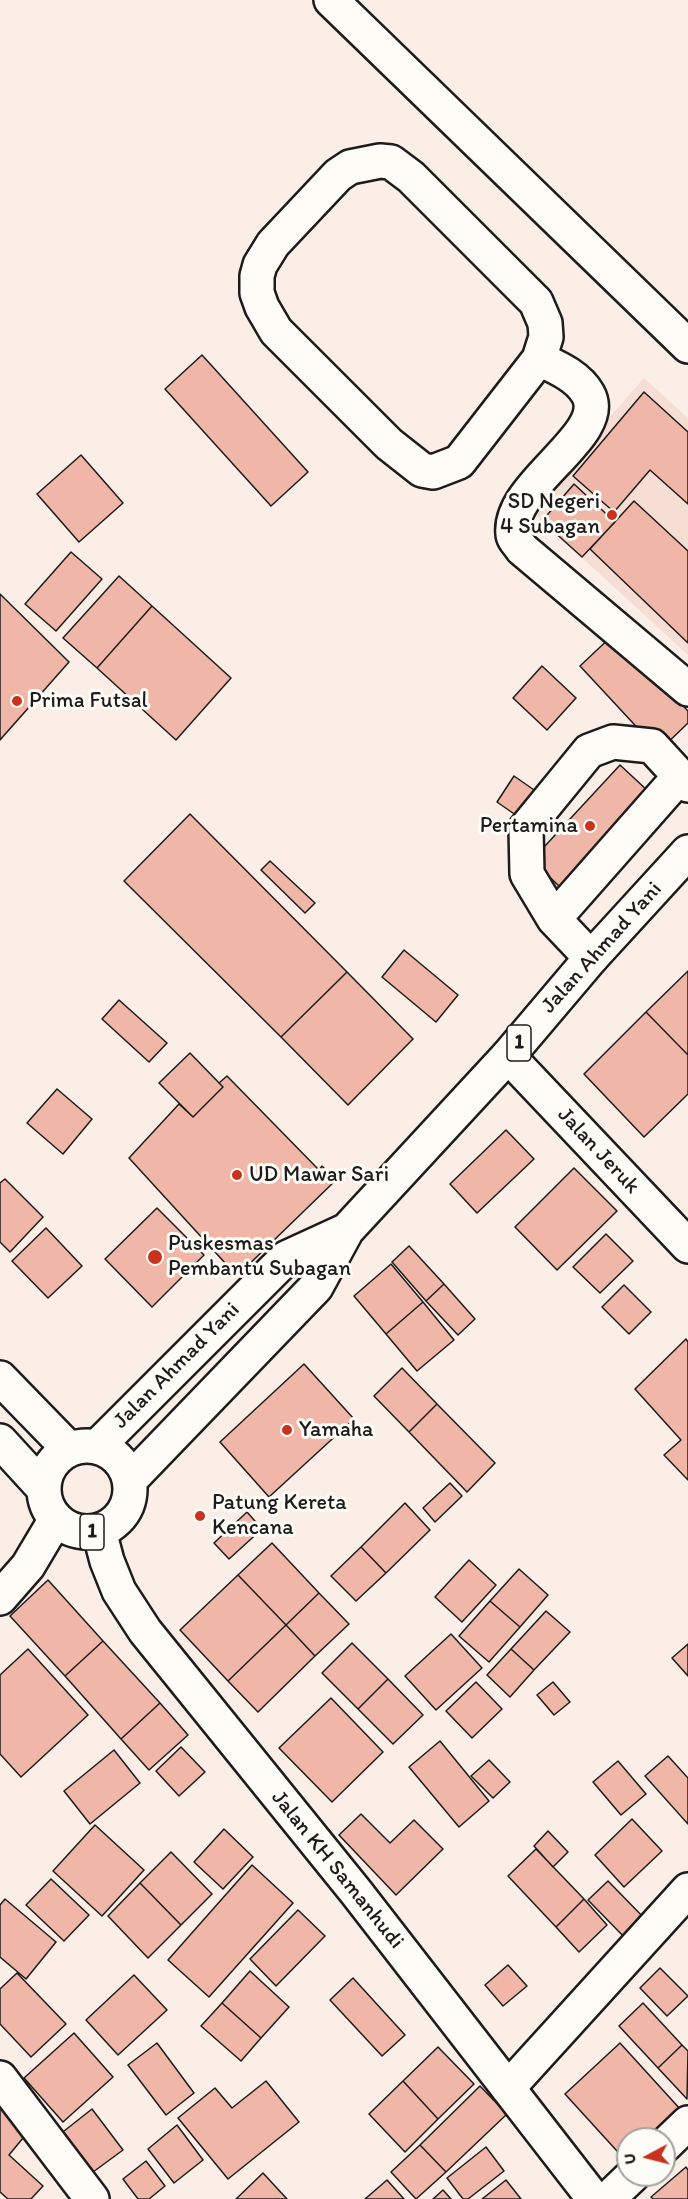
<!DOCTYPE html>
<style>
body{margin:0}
#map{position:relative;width:688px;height:2199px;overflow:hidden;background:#faeee7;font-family:Itim,sans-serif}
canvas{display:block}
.north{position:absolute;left:616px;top:2127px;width:60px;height:60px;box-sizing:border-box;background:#fdfcf7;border:2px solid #a3a29f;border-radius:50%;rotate:263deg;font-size:16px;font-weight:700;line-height:24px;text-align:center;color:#1c1c1c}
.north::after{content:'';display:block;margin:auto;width:21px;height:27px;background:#c8321e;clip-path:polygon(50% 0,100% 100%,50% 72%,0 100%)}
</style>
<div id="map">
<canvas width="688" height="2199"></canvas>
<div class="north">U</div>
</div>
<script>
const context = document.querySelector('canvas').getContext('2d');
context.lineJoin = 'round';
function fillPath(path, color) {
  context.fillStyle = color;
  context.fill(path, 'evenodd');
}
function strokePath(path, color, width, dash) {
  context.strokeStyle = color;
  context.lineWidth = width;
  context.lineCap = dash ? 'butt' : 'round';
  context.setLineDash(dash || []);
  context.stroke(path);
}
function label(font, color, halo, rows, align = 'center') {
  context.font = font + ' Itim,sans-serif';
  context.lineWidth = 6;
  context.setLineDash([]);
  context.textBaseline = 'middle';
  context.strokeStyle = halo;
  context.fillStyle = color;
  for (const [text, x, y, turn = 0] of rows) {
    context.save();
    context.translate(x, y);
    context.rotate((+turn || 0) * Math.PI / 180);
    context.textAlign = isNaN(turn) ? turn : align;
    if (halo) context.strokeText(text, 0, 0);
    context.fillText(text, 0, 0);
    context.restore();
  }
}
fillPath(new Path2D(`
 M644 378 688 418V655L529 509Z`), '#f7ded4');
const building = new Path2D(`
 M202 355 308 472 271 506 165 389Z
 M644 392 688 432V504L650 470 614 512 573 476Z
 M81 455 123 503 79 542 37 494Z
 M574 484 615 522 582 557 542 521Z
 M634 501 688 551V643L590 549Z
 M71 552 102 579 56 631 25 604Z
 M119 576 152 606 97 668 63 638Z
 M0 594 69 662 0 740Z
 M152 606 231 678 176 740 97 668Z
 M615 633 688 711V723L659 751 580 666Z
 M542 666 576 698 547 730 513 698Z
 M620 765 648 791 560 887 532 860Z
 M514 776 537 792 520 818 497 802Z
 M190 814 347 972 281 1037 124 881Z
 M270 861 315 903 305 913 261 870Z
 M404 950 458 995 436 1022 382 977Z
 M688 971V1055L646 1012Z
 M347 972 413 1039 348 1105 281 1037Z
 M119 1000 167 1043 149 1062 102 1019Z
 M646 1012 688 1055V1094L644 1137 584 1074Z
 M190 1053 223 1087 193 1117 159 1083Z
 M227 1076 319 1170 322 1166 336 1180 237 1276 129 1158 179 1104 193 1117 223 1087 219 1083Z
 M57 1089 92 1119 63 1154 27 1123Z
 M506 1130 534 1159 477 1213 450 1184Z
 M574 1168 617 1211 557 1270 515 1227Z
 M5 1179 43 1217 10 1252 0 1242V1183Z
 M157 1208 204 1255 152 1307 105 1259Z
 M46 1228 82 1266 48 1298 12 1261Z
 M606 1234 633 1261 600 1293 573 1267Z
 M409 1246 444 1284 426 1301 392 1262Z
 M391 1264 423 1302 386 1334 354 1296Z
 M444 1284 475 1319 458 1335 426 1301Z
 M624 1285 651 1312 629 1334 602 1307Z
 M423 1302 454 1340 417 1371 386 1334Z
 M686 1339 688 1342V1480L664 1455 681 1440 635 1389Z
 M304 1364 354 1419 269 1497 220 1442Z
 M402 1368 437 1404 409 1432 374 1396Z
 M437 1404 495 1463 467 1492 409 1432Z
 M450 1483 462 1496 435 1522 423 1508Z
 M405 1503 430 1530 386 1573 361 1547Z
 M247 1512 262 1529 229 1559 214 1543Z
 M272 1543 319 1593 286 1625 238 1575Z
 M361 1547 386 1573 356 1601 331 1576Z
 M469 1560 496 1585 462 1622 435 1597Z
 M519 1569 548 1595 520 1627 490 1601Z
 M238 1575 286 1625 228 1681 180 1630Z
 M48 1580 103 1641 65 1676 10 1616Z
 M319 1593 349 1624 315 1656 286 1625Z
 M490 1601 520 1627 489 1662 459 1636Z
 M546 1611 570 1632 534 1670 511 1649Z
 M286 1625 315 1656 258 1712 228 1681Z
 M451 1634 482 1668 436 1710 405 1676Z
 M103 1641 160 1703 121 1739 65 1676Z
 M352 1643 388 1679 358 1709 322 1673Z
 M688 1644V1676L672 1658Z
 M28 1649 88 1715 21 1777 0 1754V1675Z
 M511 1649 534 1670 510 1697 487 1675Z
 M388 1679 423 1715 393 1744 358 1709Z
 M476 1682 502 1709 472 1738 446 1711Z
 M553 1682 570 1702 554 1715 537 1695Z
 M331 1698 383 1752 332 1802 279 1748Z
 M160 1703 188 1735 149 1770 121 1739Z
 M440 1741 489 1801 459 1827 409 1767Z
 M181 1747 205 1772 179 1796 156 1771Z
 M114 1750 140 1783 90 1824 64 1791Z
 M668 1756 688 1778V1824L645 1776Z
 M489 1760 510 1782 493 1798 471 1776Z
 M618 1761 646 1794 621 1815 593 1782Z
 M361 1814 390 1843 414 1820 443 1849 396 1895 339 1835Z
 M632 1819 662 1851 624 1887 595 1855Z
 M95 1825 144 1870 102 1916 53 1871Z
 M224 1829 253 1857 223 1889 194 1862Z
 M548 1831 568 1852 553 1867 534 1846Z
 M536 1849 584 1899 556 1927 508 1876Z
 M171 1852 212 1894 181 1925 140 1883Z
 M252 1865 293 1903 209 1997 168 1960Z
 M51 1879 89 1915 64 1941 26 1905Z
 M608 1881 648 1922 629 1942 588 1900Z
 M140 1883 181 1925 148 1958 108 1916Z
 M5 1899 56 1942 26 1979 0 1957V1905Z
 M584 1899 607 1925 579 1952 556 1927Z
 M298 1910 325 1936 276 1986 250 1959Z
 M508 1965 527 1986 503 2006 485 1985Z
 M660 1968 688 1996 667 2016 640 1988Z
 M250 1971 289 2007 261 2038 222 2003Z
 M17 1973 66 2024 31 2057 0 2024V1989Z
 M134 1975 167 2010 118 2055 86 2020Z
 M353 1978 405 2035 382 2056 330 2000Z
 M222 2003 261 2038 241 2061 201 2026Z
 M643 2003 682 2045 658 2068 619 2026Z
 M74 2033 113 2077 63 2122 24 2078Z
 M157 2043 194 2093 166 2115 128 2065Z
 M620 2043 681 2110 651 2139H628L627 2162 565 2094Z
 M682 2045 688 2051 687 2099 658 2068Z
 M438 2047 474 2084 438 2119 403 2081Z
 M266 2081 299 2122 228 2179 178 2118 215 2088 232 2108Z
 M403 2081 438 2119 405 2152 369 2114Z
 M480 2086 507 2114 446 2172 420 2145Z
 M0 2107 28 2132 9 2155 43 2186 31 2199H8L0 2192Z
 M92 2109 123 2150 89 2175 59 2135Z
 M177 2125 203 2160 174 2183 148 2149Z
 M420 2145 446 2172 416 2199 391 2172Z
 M486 2147 504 2171 468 2199H463L447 2178Z
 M146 2161 165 2186 149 2199H138L123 2179Z
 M686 2167 688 2170V2199H653L651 2197Z
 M263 2173 287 2199H236Z
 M387 2180 404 2199H365Z
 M506 2180 521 2199H482Z
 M443 2190 451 2199H433Z`);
fillPath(building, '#f0b7a8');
strokePath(building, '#1c1c1c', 1.5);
const minor = new Path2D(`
 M331 0 688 346
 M380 161 391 162 411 177 536 302 545 323 546 337 539 359 459 462 433 472 422 470 389 444 276 331 262 307 257 293V276L260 265 273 244 338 175 350 167Z
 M539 359C556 367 578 376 588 394 611 435 507 484 513 534 513 539 519 544 522 549L688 689
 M554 919 680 776
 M591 958 554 919 527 874 526 828 589 751 613 742 652 746 688 785
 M508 1056 688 1246
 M0 1598 28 1566 56 1519
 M0 2078 92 2199
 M508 2088 688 1890
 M664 2146 688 2123
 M608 2199 633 2175`);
const major = new Path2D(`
 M99 1531 107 1561 119 1591 145 1631 356 1892 594 2199`);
const highway = new Path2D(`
 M0 1378 69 1449
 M0 1441 44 1489
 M44 1489a43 43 0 1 1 86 0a43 43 0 1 1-86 0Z
 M97 1447 286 1258 347 1230
 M130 1480 316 1287 347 1230 508 1056 591 958 688 852`);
strokePath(minor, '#1c1c1c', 38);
strokePath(major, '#1c1c1c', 38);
strokePath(highway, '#1c1c1c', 38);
strokePath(minor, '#fdfcf7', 33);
strokePath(major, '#fdfcf7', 33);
strokePath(highway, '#fdfcf7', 33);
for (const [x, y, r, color] of [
 [612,515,6,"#c8321e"],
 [17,701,6,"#c8321e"],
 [590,826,6,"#c8321e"],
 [237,1175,6,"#c8321e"],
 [155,1257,8,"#c8321e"],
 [287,1430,6,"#c8321e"],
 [200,1516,6,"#c8321e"]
]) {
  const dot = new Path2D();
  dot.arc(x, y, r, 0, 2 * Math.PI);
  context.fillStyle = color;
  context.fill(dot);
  strokePath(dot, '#fdfcf7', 2);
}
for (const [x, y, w] of [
 [519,1043,24],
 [92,1532,24]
]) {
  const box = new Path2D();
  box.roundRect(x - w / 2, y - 18, w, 36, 4.5);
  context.fillStyle = '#fdfcf7';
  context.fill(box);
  strokePath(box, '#1c1c1c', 1.5);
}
label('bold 21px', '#1c1c1c', null, [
 ["1",519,1043],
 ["1",92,1532]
]);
label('22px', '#1c1c1c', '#fdfcf7', [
 ["SD Negeri",600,502,"right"],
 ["4 Subagan",600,527,"right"],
 ["Prima Futsal",29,701],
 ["Pertamina",578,826,"right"],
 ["UD Mawar Sari",249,1175],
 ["Puskesmas",168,1244],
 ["Pembantu Subagan",168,1269],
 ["Yamaha",299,1430],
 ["Patung Kereta",212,1503],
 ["Kencana",212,1528]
], 'left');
label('22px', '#1c1c1c', '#fdfcf7', [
 ["Jalan Ahmad Yani",602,948,-48],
 ["Jalan Jeruk",598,1151,47],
 ["Jalan Ahmad Yani",177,1366,-45],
 ["Jalan KH Samanhudi",337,1870,51]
]);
</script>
